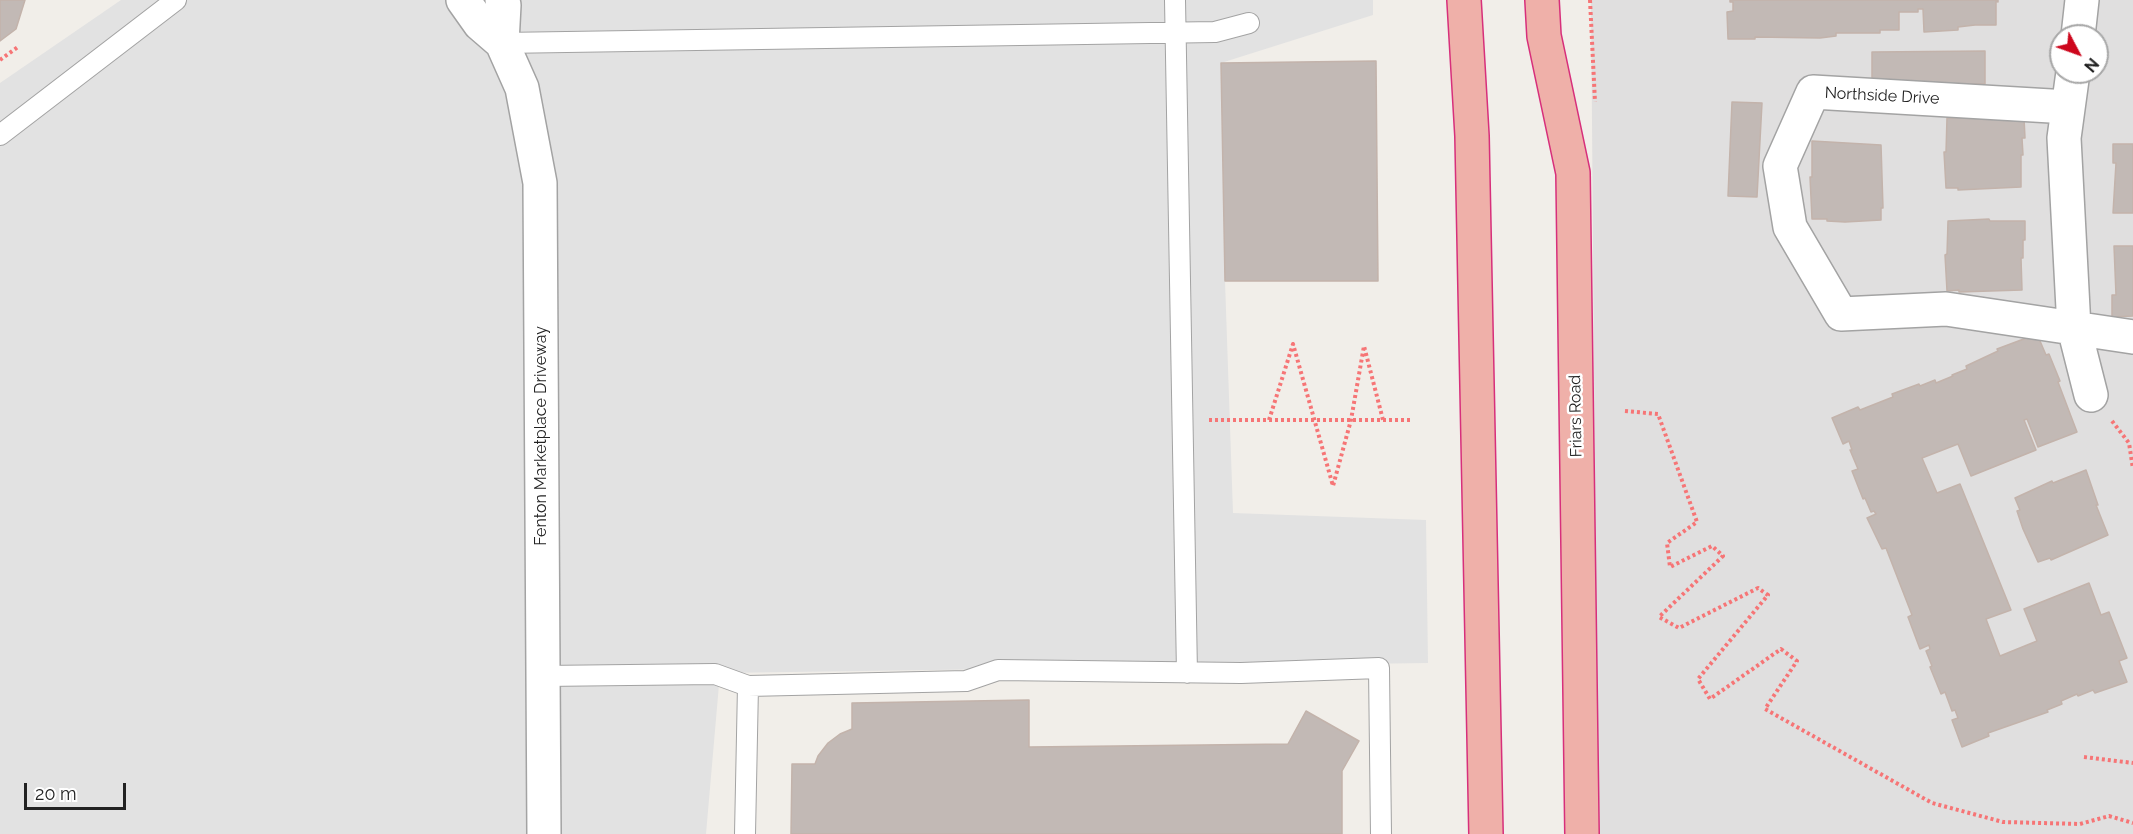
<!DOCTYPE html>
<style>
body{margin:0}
#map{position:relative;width:2133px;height:834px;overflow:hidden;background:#f1eee9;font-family:Raleway,sans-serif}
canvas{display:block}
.north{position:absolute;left:2049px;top:24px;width:60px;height:60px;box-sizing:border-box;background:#fff;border:2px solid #a7a7a7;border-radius:50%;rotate:131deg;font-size:16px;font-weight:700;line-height:24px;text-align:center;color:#222}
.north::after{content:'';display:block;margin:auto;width:21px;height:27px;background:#cd061c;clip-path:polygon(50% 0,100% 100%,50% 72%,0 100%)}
.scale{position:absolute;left:24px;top:783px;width:102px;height:27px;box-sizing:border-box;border:3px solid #222;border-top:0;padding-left:8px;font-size:18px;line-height:21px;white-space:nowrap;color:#222;-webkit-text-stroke:4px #fff;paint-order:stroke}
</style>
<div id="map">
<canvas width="2133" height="834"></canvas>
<div class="north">N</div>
<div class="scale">20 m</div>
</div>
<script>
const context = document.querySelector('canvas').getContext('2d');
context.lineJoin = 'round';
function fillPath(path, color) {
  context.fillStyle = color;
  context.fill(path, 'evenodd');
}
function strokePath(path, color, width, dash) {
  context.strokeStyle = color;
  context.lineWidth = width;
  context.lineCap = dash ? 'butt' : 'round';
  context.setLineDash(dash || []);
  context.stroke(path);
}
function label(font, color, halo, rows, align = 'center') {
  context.font = font + ' Raleway,sans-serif';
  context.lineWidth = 5;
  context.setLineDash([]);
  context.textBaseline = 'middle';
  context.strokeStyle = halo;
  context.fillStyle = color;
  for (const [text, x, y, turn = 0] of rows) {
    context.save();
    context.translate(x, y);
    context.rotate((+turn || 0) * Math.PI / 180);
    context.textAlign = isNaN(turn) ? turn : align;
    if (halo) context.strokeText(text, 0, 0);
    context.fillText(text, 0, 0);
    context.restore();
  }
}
fillPath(new Path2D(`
 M1591 0H2133V834H1600L1597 732ZM2061 36H2097V72H2061Z`), '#e0dfdf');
fillPath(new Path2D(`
 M121 0H1373V15L1221 63 1225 281 1233 513 1426 520 1428 663 720 673 706 834H0V83Z`), '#e2e2e2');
const building = new Path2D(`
 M0 0H25L16 29 0 41Z
 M1730 0H1998V2L1996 1V25H1975L1958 27V30L1924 32 1923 9H1918V12H1899V30H1880V33H1836V36L1820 38 1755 37V39H1728L1727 12 1733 11V2H1730Z
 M1985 51V84H1872V52Z
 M1376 61 1378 281H1225L1221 63Z
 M1732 102 1762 103 1757 197 1728 196Z
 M1988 116 2024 118 2025 138H2022L2023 155H2021V187L1958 190V188H1946L1944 152H1946L1947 118Z
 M1812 141 1881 145 1883 208H1881V220L1845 222 1827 221V219H1812L1810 177H1812Z
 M2113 144H2133V213H2113L2116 163H2113Z
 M1989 219 1990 221H2025V240H2023V258H2021L2022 290 1959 292V290L1947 291 1945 255 1947 254 1948 221Z
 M2114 246H2133V316L2112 317V295H2116Z
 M2037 334 2046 355 2049 354 2060 381 2058 382 2077 432 2038 447 2027 419 2024 420 2036 450 1971 476 1958 444 1922 458 1937 493 1960 484 2011 610 1986 619 2000 656 2037 641 2024 609 2089 583 2101 615 2109 612 2127 658 2119 661 2127 682 2095 693 2093 690 2078 696 2077 694 2061 701 2062 704 2047 710 2048 712 1988 733 1989 736 1962 747 1952 720 1958 718 1955 710 1952 711 1945 692 1941 694 1930 667 1932 666 1926 651 1930 649 1929 645 1920 649 1908 617 1912 615 1886 548 1882 549 1867 518 1876 514 1874 511 1871 512 1865 498 1863 499 1852 471 1858 469 1850 450H1852L1849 441 1843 444 1832 418 1858 407 1860 410 1893 397 1892 394 1919 384 1920 386 1935 380 1936 383 1953 376 1952 375 1967 369 1966 366 1998 351 1997 349Z
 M2086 470 2098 505H2096L2108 535 2051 560 2050 558 2038 562 2023 529 2017 511 2020 510 2015 498 2052 481 2053 483Z
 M1029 700V747L1288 744 1306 711 1359 741 1342 771V834H791L792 764H815L818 756 828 743 840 734 852 729V703Z`);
fillPath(building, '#c2b9b5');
strokePath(building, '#c3b3ab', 1.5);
const service = new Path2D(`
 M1175 0 1187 673
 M502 43 1215 32 1249 23
 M0 135 176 0
 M543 676 715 674 748 686
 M745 834 748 686 966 681 998 670 1241 673 1379 668 1381 834`);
const minor = new Path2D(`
 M463 0 480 24 502 43 522 88 540 183 544 834
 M2078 36 2082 0
 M502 43 504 5 502 0
 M2073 72 2064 138 2074 328 2091 395
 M2068 107 1813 92 1780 166 1790 227 1841 314 1946 309 2133 337`);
const trunk = new Path2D(`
 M1464 0 1472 136 1486 834
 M1542 0 1544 36 1573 173 1582 834`);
strokePath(service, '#a3a3a3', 22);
strokePath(minor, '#a3a3a3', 36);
strokePath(trunk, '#d72f7b', 36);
strokePath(new Path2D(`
 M1590 0 1595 102
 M0 60 18 47
 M1625 411 1658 414 1697 522 1667 543 1670 567 1712 546 1723 556 1659 617 1679 628 1758 588 1768 595 1698 679 1710 699 1781 649 1797 661 1765 709 1932 803 2003 822 2080 824 2109 816 2133 823
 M1209 420H1412
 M1269 420 1293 344 1333 486 1351 420 1364 346 1383 420
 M2112 421 2129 443 2133 469
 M2084 757 2133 763`), '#f67576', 4, [3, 3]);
strokePath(service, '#fff', 20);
strokePath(minor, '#fff', 33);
strokePath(trunk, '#efb0a9', 33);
label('16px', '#222', '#fff', [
 ["Northside Drive",1882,96,3],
 ["Friars Road",1576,416,-91],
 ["Fenton Marketplace Driveway",541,436,-90]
]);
</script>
